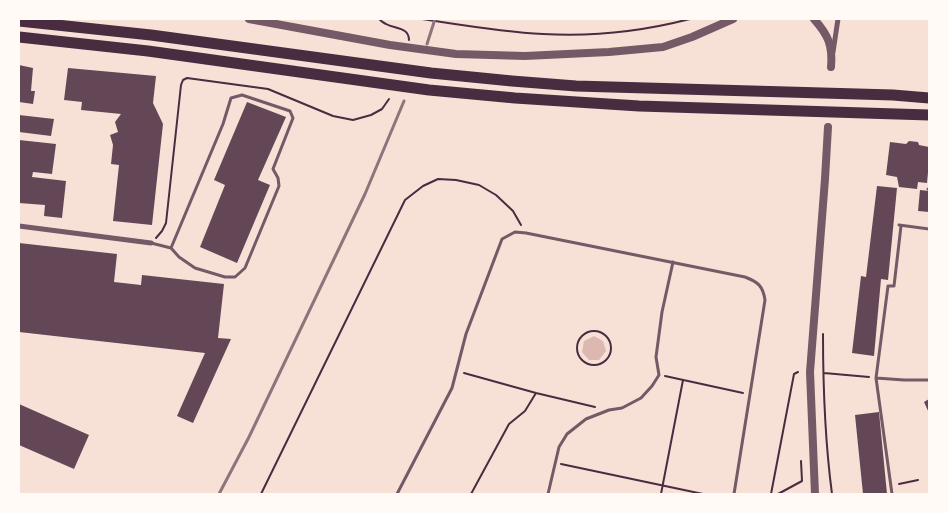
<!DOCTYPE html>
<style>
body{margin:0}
#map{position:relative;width:948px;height:513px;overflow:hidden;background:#f7e1d7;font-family:"Golos Text",sans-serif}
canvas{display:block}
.frame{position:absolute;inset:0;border:20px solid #fffaf5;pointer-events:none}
</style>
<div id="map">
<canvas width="948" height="513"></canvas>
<div class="frame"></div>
</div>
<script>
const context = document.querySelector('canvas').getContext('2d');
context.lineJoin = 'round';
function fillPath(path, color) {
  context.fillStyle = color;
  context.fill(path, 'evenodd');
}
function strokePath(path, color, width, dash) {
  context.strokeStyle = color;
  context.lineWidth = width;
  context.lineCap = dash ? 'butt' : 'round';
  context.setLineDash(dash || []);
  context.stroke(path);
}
fillPath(new Path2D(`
 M594 336 603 341 606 351 599 360H589L582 352 584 341Z`), '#dcb8b0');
fillPath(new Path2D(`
 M19 65 33 68 31 91H35L33 104 19 102Z
 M68 68 156 76 153 103 163 124 152 225 113 221 119 165 111 164 113 145 110 135 118 132 115 122 121 114 81 110 82 102 64 100Z
 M247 102 286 117 258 180 270 185 237 263 200 247 225 185 214 180Z
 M19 115 54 119 51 136 19 132Z
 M19 140 56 144 52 174 33 172 32 177 66 181 62 218 44 216 45 205 19 203Z
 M909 141 918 142 919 145 929 147V162L927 183 918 182 917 189 899 187 897 177 886 175 890 142 906 144Z
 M877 186 897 188 888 280 881 279 874 356 852 353 861 276 866 277Z
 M920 190 929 191V212L918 211Z
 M19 243 117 254 114 282 141 285 142 275 224 284 218 338 231 339 193 423 177 416 205 353 19 332Z
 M929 399V413L924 402Z
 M19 404 89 435 74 469 19 445Z
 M879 412 887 494H863L855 415Z`), '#644757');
strokePath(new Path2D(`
 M379 19C380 20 384 23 386 24 395 29 409 27 409 40
 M422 19C462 25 502 32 543 34 592 37 643 31 690 19
 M156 238 162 231 166 223 181 85 183 80 187 78 268 89 333 116 353 120 371 115 382 109 389 99
 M577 348a17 17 0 1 1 34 0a17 17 0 1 1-34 0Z
 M823 334C823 388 825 441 832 494
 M464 373 536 393 595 407
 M824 373 869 377
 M665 376 743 393
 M561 464 703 494
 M899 484 918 480
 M261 494 405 200 423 186 438 179 456 180 479 185 496 195 513 211 521 225
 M471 494 509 424 525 411 536 393
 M661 494 683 380
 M771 494 794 374 798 372
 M778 494 802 481 801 461`), '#4a2c40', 2);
strokePath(new Path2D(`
 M928 189H929
 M899 225 929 229
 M151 243 171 248 179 257 195 268 225 277H235L245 268 279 186 278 178 273 169 293 118 290 111 242 95 231 98 223 124 171 248
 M876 378 904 380H929
 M397 494 452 388 466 334 502 239 515 232 526 233 745 277C758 282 763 286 765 300L734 494
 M548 494 559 447 567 434 586 419 609 410 622 408 641 398 652 386 659 375 656 357 662 312 673 262
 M892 494 876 378 888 286H894L901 226`), '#755966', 3);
strokePath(new Path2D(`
 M833 52 838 19
 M19 226 151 243`), '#755966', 5);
strokePath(new Path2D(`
 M249 19 390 45 456 54 525 56 609 52 663 47 692 37 733 19
 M814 19C828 35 833 45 831 67
 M815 494 810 372 825 179 828 127`), '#755966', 8);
strokePath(new Path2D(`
 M19 21 151 35 431 73 512 81 576 86 893 95 929 98
 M19 37 148 51 429 90 515 98 639 106 929 115`), '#4a2c40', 11);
strokePath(new Path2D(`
 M427 44 435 19
 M219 494 249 437 365 194 404 101`), '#8f747c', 3);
</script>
